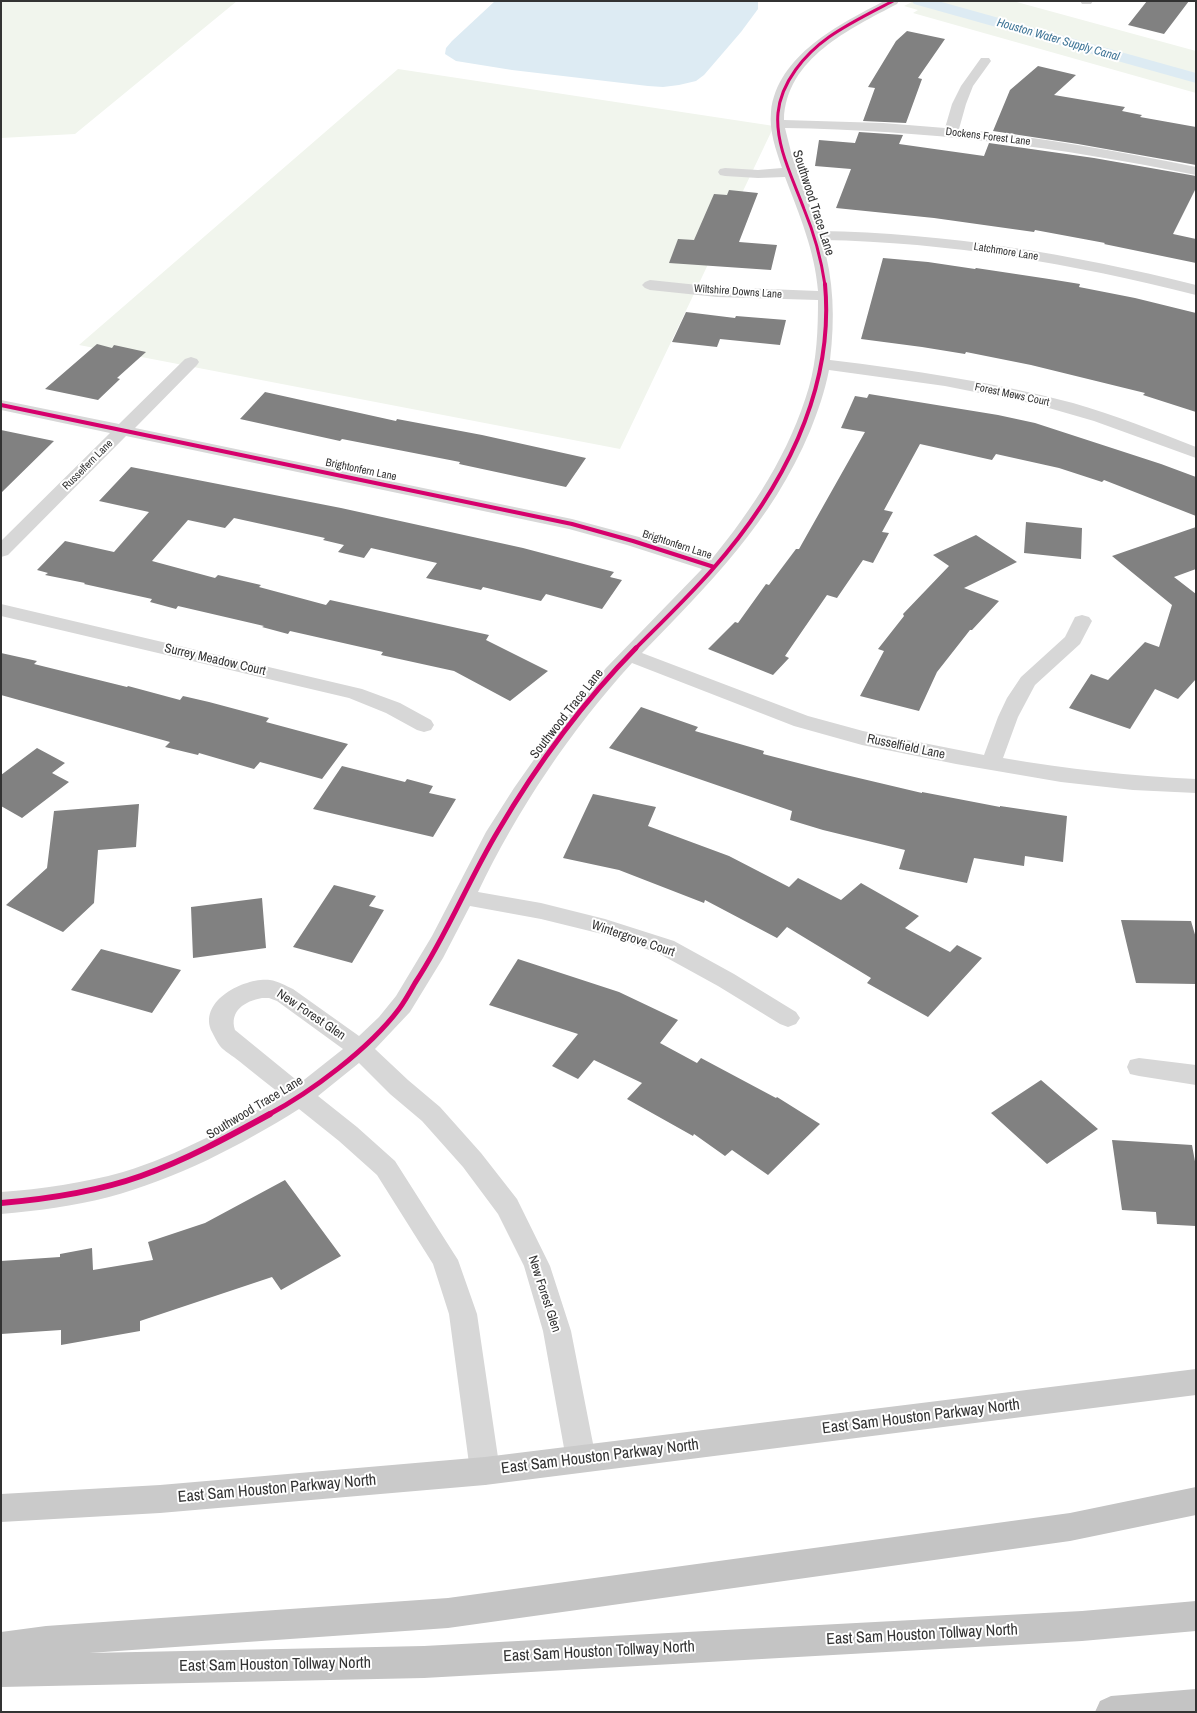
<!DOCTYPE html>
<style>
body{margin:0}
#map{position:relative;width:1197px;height:1713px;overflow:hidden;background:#fff;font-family:"Archivo Narrow",sans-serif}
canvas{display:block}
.frame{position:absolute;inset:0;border:2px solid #333;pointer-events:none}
</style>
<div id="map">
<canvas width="1197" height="1713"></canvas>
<div class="frame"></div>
</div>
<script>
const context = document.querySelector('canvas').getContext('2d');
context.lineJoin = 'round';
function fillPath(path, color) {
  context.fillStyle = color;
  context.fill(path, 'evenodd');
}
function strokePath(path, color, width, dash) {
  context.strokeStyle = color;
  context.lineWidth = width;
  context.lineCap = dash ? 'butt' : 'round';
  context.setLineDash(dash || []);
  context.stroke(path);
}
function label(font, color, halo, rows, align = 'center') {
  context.font = font + ' "Archivo Narrow",sans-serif';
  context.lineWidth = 4;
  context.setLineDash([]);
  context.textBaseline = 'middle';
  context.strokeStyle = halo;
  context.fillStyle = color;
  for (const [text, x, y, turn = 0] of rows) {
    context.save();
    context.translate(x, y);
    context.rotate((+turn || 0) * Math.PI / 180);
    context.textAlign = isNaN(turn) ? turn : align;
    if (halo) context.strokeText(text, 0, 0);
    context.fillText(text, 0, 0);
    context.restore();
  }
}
fillPath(new Path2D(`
 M1 1H237L75 134 1 138Z
 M914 1H1013L1196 51V93L913 13 918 10 904 6Z
 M398 69 774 126 620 449 79 345Z`), '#f1f5ed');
fillPath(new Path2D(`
 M495 1H758V9L741 32 704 75 696 81 679 85 663 87 648 86 512 70 456 61 445 54 446 48 452 41Z`), '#ddebf3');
fillPath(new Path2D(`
 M912 1H938L1196 73V83L914 4Z`), '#ddebf3');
fillPath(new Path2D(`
 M1147 1H1189L1164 34 1128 25Z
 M907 31 945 39 918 78 922 79 906 123 863 121 875 88 868 87 896 41Z
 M1038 66 1076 75 1054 95 1125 107 1122 111 1142 115 1140 117 1196 127V165L1078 144 993 131 1010 90Z
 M859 132 903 135 899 144 984 156 989 143 1094 158 1196 176V188L1173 234 1196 239V263L1104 244 1105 243 1035 230 1034 232 934 218 836 208 851 169 815 166 819 140 855 143Z
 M729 190 758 193 739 242 777 245 771 270 669 263 678 239 694 240 714 194 727 195Z
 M883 258 928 262 975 269 976 268 1049 279 1080 284 1079 287 1135 298 1196 313V412L1143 395 1145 393 1031 365 966 352 965 354 922 347 861 339Z
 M686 312 735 318 736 316 786 320 780 345 720 339 717 347 672 342Z
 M97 344 112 348 114 345 146 352 117 378 120 379 98 400 45 389Z
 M265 392 396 421 397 419 482 435 586 458 566 487 459 464 460 462 342 439 340 441 240 419Z
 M869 394 998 415 1035 423 1161 464 1196 477V516L1104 480 1102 482 1059 468 996 454 992 460 920 444 884 510 893 512 882 532 889 533 873 563 863 560 837 598 827 595 785 656 789 658 773 675 708 649 735 622 738 623 766 584 769 585 796 549H799L865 432 841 428 855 396 867 398Z
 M1 430 54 441 1 493Z
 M131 467 341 508 523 548 614 572 610 577 622 580 602 609 546 594 541 601 483 587 481 590 426 578 437 563 371 548 364 558 338 552 344 545 323 540 325 538 234 518 225 528 188 520 152 561 215 578 218 575 261 585 259 587 326 605 330 600 489 635 486 640 548 671 510 701 454 671 381 655 383 652 290 631 288 634 262 627 264 626 178 606 176 609 150 602 152 599 84 584 85 583 45 575 48 573 37 570 65 541 114 552 149 512 99 501Z
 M1026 522 1082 528 1081 559 1024 553Z
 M1196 527V569L1174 577 1196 594V679L1178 699 1155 689 1130 729 1069 708 1091 674 1108 680 1145 642 1159 647 1172 605 1112 556Z
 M976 535 1017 562 964 588 999 601 972 630H970L937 672 919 711 860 696 884 651 878 649 904 616 903 614 949 566 933 555Z
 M1 653 37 661 34 664 127 687 128 686 180 700 183 696 209 702 269 718 266 722 348 744 322 779 260 762 254 769 199 753 198 755 165 747 170 742 1 695Z
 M641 707 698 727 695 731 764 751 763 754 829 771 922 793V792L1000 807V806L1067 816 1063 862 1025 856 1024 866 974 858 967 883 899 869 905 850 823 830 790 820 792 811 609 748Z
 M37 748 65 763 52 773 69 782 22 818 1 806V775Z
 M342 766 405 782 407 779 433 786 429 793 456 799 433 837 313 809Z
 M593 794 656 807 648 826 729 856 789 887 798 878 841 900 861 883 919 916 905 928 950 952 957 945 982 958 928 1017 867 983 871 978 787 927 777 938 705 900 704 903 619 870 563 858Z
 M139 804 136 847 98 850 94 903 63 932 6 905 47 868 54 811Z
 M334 885 376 896 369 906 384 910 352 963 293 947Z
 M262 898 266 948 193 958 191 907Z
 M1121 920 1191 921 1196 938V984L1136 983Z
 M101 949 181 970 152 1013 71 990Z
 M518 959 619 992 678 1020 660 1043 697 1063 701 1058 776 1098 777 1097 820 1124 768 1175 732 1150 725 1156 694 1134 693 1136 627 1099 642 1083 594 1060 578 1079 552 1066 578 1034 489 1005Z
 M1041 1080 1098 1129 1047 1164 991 1113Z
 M1112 1140 1192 1145 1196 1167V1226L1157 1224 1156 1212 1122 1210Z
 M285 1180 341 1256 281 1290 272 1277 140 1321V1331L61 1345V1330L1 1334V1261L60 1257V1254L92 1248 93 1270 153 1260 148 1242 205 1223Z`), '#818181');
fillPath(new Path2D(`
 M884 1H899L897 4C850 29 786 58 784 120L883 123 945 128 952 104 961 86 981 58H989L991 61 973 86 966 104 959 129C1038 137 1117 151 1196 167V175C1060 147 924 130 785 128L792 156 819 231C947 233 1072 254 1196 285V295C1073 264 950 242 822 240 834 280 835 319 830 360 912 370 993 382 1073 403 1115 415 1155 431 1196 447V458L1094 421 1035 404 945 386 829 370C825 391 818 411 810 431 772 522 709 584 642 653L808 716 863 731 984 755 998 717 1007 698 1021 677 1065 637 1075 617 1082 615 1089 617 1092 621 1080 644 1035 685 1018 717 1003 758C1067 769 1131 776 1196 779V793L1133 790 1061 782 956 764 862 745 794 726 632 663C570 731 518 809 478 892L541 903 605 919 674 941 734 974 796 1012 800 1018 796 1024 788 1027 780 1024 718 986 658 953 602 934 541 919 470 906 443 958 410 1012 375 1049 408 1080 440 1107 481 1153 517 1199 550 1266 571 1331 596 1459 591 1468 581 1472 571 1468 566 1459 543 1331 524 1266 498 1214 463 1167 422 1121 390 1094 359 1063 318 1096 357 1127 395 1161 458 1260 477 1314 500 1471 495 1481 485 1485 475 1481 470 1471 449 1314 433 1264 377 1175 339 1141 299 1109C240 1146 176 1179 109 1197 74 1206 37 1211 1 1214V1192C42 1189 84 1183 123 1172 179 1155 233 1125 282 1095 267 1084 253 1072 239 1061 233 1056 224 1051 220 1046 217 1042 214 1036 212 1032 197 1001 245 977 270 980 278 981 286 986 293 989L359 1036 379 1017 396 996 432 936 486 832 514 788 540 751 606 668 702 569 627 545 569 529 126 436 8 555 1 557V541L110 433 1 410V400L119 424 185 359 191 357 197 359 199 362 197 365 135 428 572 519 639 537 711 560C753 509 790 452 809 387 817 359 818 329 818 300L717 297 650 290 645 288 642 285 645 282 650 280 717 287 818 291C815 251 799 214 785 177L758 178 725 176 720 175 718 172 720 169 725 168 758 170 782 168C776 150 769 131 771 112 777 55 840 24 884 1ZM262 998H269L277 1001 343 1049 300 1083 235 1030C229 1011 245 1001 262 998Z
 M1080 1H1093L1091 4H1082Z
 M1 604 362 689 400 703 431 720 434 725 431 730 424 732 417 730 386 713 349 698 1 616Z
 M1139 1058 1196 1065V1085L1139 1076 1130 1074 1127 1067 1130 1060Z`), '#d7d7d7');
fillPath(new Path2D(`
 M1196 1369V1395L485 1485 160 1513 1 1522V1494L160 1485 485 1457Z`), '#cacaca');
fillPath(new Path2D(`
 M1196 1487V1515L1070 1541 448 1628 89 1653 424 1646 1082 1611 1196 1601V1631L1082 1641 424 1678 1 1687V1632L46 1626 448 1598 1070 1513Z
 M1196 1689V1712H1095L1100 1701 1111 1696Z`), '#c4c4c4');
strokePath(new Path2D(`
 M825 285C821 258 814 233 804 209 793 179 775 145 778 113 781 82 805 54 829 37 849 23 872 12 893 1`), '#d6006c', 3);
strokePath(new Path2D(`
 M1 405 572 524 633 541 714 567
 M635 649C661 623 687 598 711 571 781 492 835 392 825 284`), '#d6006c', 4);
strokePath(new Path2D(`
 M268 1115C311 1092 369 1049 399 1009 405 1001 410 992 415 983 447 935 468 881 498 831 536 766 583 702 636 648`), '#d6006c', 5);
strokePath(new Path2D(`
 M1 1203C48 1199 96 1192 141 1176 186 1160 228 1137 270 1114`), '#d6006c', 6);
label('11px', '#333', '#fff', [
 ["Dockens Forest Lane",988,137,7],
 ["Latchmore Lane",1006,252,9],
 ["Wiltshire Downs Lane",738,292,4],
 ["Forest Mews Court",1012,395,12],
 ["Russelfern Lane",88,465,-45],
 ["Brightonfern Lane",361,470,12],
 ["Brightonfern Lane",677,545,18]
]);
label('italic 12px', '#3f7597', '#fff', [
 ["Houston Water Supply Canal",1058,40,16]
]);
label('13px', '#333', '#fff', [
 ["Southwood Trace Lane",813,203,72],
 ["Surrey Meadow Court",215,660,13],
 ["Southwood Trace Lane",567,714,-52],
 ["Russelfield Lane",906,747,12],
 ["Wintergrove Court",633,939,19],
 ["New Forest Glen",311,1015,34],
 ["Southwood Trace Lane",255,1108,-31],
 ["New Forest Glen",544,1294,72]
]);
label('16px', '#333', '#fff', [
 ["East Sam Houston Parkway North",921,1417,-7],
 ["East Sam Houston Parkway North",600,1457,-7],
 ["East Sam Houston Parkway North",277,1489,-5],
 ["East Sam Houston Tollway North",922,1635,-3],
 ["East Sam Houston Tollway North",599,1652,-3],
 ["East Sam Houston Tollway North",275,1665,-1]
]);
</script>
